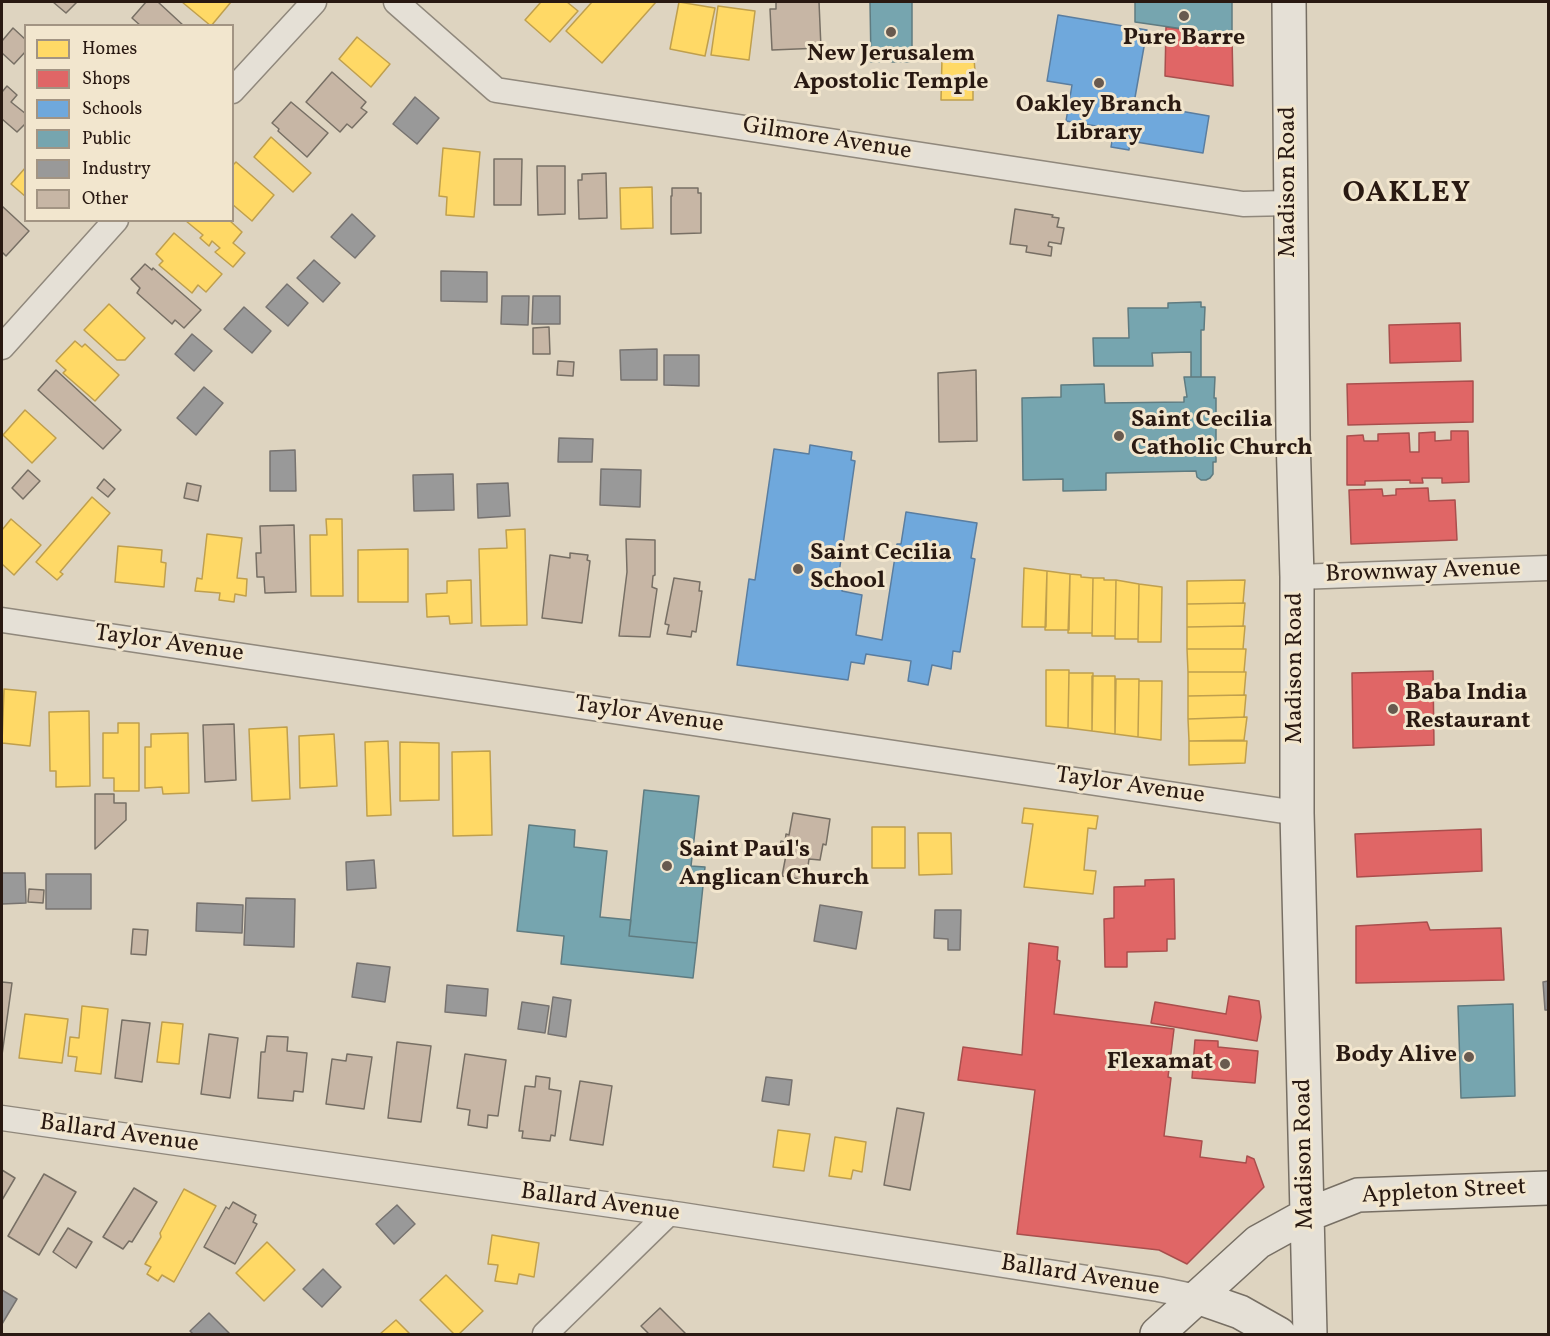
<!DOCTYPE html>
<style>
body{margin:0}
#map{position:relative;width:1550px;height:1336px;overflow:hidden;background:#ded4c0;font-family:Vollkorn,serif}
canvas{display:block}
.frame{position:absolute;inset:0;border:3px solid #291912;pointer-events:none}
.legend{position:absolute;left:24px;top:24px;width:210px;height:198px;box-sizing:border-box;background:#f2e6ce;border:2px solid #a29483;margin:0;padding:8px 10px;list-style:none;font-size:18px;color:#291912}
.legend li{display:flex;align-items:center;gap:12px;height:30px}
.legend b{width:30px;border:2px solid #a29483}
</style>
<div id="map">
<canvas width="1550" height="1336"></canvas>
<div class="frame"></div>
<ul class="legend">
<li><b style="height:16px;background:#ffd966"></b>Homes</li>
<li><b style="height:16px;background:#e06666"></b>Shops</li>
<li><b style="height:16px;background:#6fa8dc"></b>Schools</li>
<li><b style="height:16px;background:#76a5af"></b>Public</li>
<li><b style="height:16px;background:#999"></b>Industry</li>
<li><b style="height:16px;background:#c7b6a5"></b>Other</li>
</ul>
</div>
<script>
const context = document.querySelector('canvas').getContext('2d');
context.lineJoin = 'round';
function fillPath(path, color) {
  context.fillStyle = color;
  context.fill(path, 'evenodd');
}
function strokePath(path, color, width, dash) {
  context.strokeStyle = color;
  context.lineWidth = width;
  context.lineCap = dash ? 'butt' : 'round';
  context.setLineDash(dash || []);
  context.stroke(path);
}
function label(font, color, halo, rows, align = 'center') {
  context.font = font + ' Vollkorn,serif';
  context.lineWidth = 6;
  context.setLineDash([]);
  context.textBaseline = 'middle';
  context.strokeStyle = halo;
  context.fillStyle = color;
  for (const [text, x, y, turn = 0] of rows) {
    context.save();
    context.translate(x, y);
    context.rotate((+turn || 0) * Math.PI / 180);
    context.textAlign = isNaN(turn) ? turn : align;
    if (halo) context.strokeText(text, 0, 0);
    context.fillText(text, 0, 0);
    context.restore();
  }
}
const homes = new Path2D(`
 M182 2H231L211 26Z
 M541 2H567L578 11 550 42 525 20Z
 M592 2H656L602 63 566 31Z
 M679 2 715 8 705 56 670 49Z
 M718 6 755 11 749 60 711 55Z
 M357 37 390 64 371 87 339 59Z
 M942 58H974L976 85H973V100H941Z
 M271 137 311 173 293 192 254 157Z
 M443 148 480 152 474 217 446 215 447 197 439 196Z
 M236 162 274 195 252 221 232 204V166Z
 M26 167V197L11 184Z
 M652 187 653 228 621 229 620 188Z
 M229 220 242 232 233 243 245 253 233 267 215 252 220 248 212 241 209 246 200 238 203 235 186 221Z
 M174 233 222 274 206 292 198 285 192 293 159 265 163 261 156 254Z
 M109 304 145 338 125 360H117L84 330Z
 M75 341 82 347 85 344 119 375 95 401 63 373 66 370 56 361Z
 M25 410 56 438 32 463 3 435Z
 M92 497 110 513 60 572 63 574 57 580 36 562Z
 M11 519 41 545 14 575 2 564V530Z
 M326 519H342L343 596H311L310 535H327Z
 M525 529 527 625 481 626 479 549 507 548 506 530Z
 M207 534 242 538 237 578 247 579 246 596 235 594 234 602 219 600 220 593 195 591 197 578 202 579Z
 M118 546 162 550 161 562 166 563 164 587 115 582Z
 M408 549V602H358V550Z
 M1024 568 1047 571 1046 627H1022Z
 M1047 571 1070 574 1069 630H1045Z
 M1070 574 1081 575V577L1093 578 1092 633H1068Z
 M1093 578H1104V580H1116L1115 636H1092Z
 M471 580 472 623 450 624 449 616 427 617 426 594 447 593V581Z
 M1116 580 1139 584 1138 639H1115Z
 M1245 580 1243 603 1187 604V581Z
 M1139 584 1162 587 1161 642H1138Z
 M1245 603 1243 626 1187 627V604Z
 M1245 626 1243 649H1187V627Z
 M1187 649H1246L1244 672H1188Z
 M1046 670H1069L1068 728 1046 726Z
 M1188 672H1246L1244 695 1188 696Z
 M1069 673H1093L1092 731 1068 728Z
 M1092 676H1115V734L1092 731Z
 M1116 679H1139L1138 737 1115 734Z
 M1139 681H1162L1161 740 1138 737Z
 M4 689 36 692 30 746 2 743Z
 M1246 695 1244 717 1188 719V696Z
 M89 711 90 786 56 787V771H50L49 712Z
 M1247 717 1244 740 1189 741 1188 719Z
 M118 723H139V791H114V778H103V733H118Z
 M287 727 290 799 252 801 249 729Z
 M188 733 189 793 163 794 162 787 145 788V747H151V734Z
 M334 734 337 786 300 788 299 736Z
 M388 741 391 815 367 816 365 742Z
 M1189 741H1247L1245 763 1189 765Z
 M400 742 439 743V800L400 801Z
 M490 751 492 835 453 836 452 752Z
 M1024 808 1098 816 1096 829 1088 828 1084 870 1096 871 1093 894 1024 887 1033 824 1022 823Z
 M872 827H905V868H872Z
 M918 833H951L952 874 919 875Z
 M82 1006 108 1009 101 1074 75 1071 77 1057 68 1056 70 1037 79 1038Z
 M25 1014 68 1019 62 1063 19 1058Z
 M162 1022 183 1024 179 1064 157 1062Z
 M778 1130 810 1134 804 1171 773 1167Z
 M835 1137 866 1142 862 1172 853 1170 851 1179 829 1176Z
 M184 1189 216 1206 174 1282 162 1275 158 1281 147 1274 151 1267 145 1264 161 1237 160 1233Z
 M492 1235 539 1243 534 1277 519 1274 517 1284 495 1281 498 1265 488 1264Z
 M267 1242 295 1270 264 1301 236 1273Z
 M446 1275 483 1311 459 1334H454L420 1300Z
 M396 1320 410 1334H380Z`);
fillPath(homes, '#ffd966');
strokePath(homes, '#bf9f4d', 1.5);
const shops = new Path2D(`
 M1166 27 1232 36 1233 86 1165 76Z
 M1460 323 1461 361 1390 363 1389 325Z
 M1473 381V422L1348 425 1347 384Z
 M1451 431H1468L1469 482 1442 483V478H1422L1423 483H1410V480L1365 481V485H1347V436L1363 435 1364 441H1378V434L1409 433 1410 452H1419V433L1435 432V441L1451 440Z
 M1428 488 1429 501 1455 500 1457 540 1351 544 1349 490 1382 489 1383 496 1396 495V489Z
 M1433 671 1434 745 1353 748 1352 673Z
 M1481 829 1482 871 1357 877 1355 834Z
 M1174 879 1175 939H1167V951L1127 952V967H1105L1104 919 1114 918V887L1145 886V880Z
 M1427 922 1430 930 1501 928 1504 980 1356 983V926Z
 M1029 943 1058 947 1057 960 1060 961 1054 1014 1174 1029 1168 1077 1171 1078 1164 1136 1202 1141 1200 1157 1246 1163 1247 1156 1254 1159 1264 1187 1187 1264 1159 1250 1017 1234 1035 1090 958 1080 963 1047 1022 1055Z
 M1229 996 1259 1001 1261 1017 1257 1041 1151 1023 1155 1002 1226 1014Z
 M1195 1040 1218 1041V1047L1258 1051 1255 1083 1192 1078Z`);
fillPath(shops, '#e06666');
strokePath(shops, '#a94f4d', 1.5);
const schools = new Path2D(`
 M1058 15 1147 30 1134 103 1209 116 1203 153 1130 141 1129 150 1111 147 1114 129 1066 121 1072 85 1047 81Z
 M810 445 852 452 851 460 855 461 838 580 843 581 842 591 862 595 856 635 882 640 897 544H901L906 512 977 523 971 558 975 559 960 652 953 651 951 669 932 665 928 685 908 681 911 661 866 654 864 664 851 662 848 680 737 665 749 579 755 580 774 449 809 454Z`);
fillPath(schools, '#6fa8dc');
strokePath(schools, '#5a7d9f', 1.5);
const public = new Path2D(`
 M870 2H912V62H871Z
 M1135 2H1232V36L1135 22Z
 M1201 302V307H1205L1204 330H1201V377H1191V352L1152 353 1153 366H1094L1093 338H1129L1128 308H1168V303Z
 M1184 377H1215L1214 398H1216V462H1213V474L1210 478 1206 480H1201L1197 477 1196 471 1106 473V490L1063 491V479L1023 480 1022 398 1061 397V385L1104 384 1105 403 1184 402V397H1187Z
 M644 790 699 796 691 866 705 867 697 943 629 936Z
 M529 825 575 830 574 847 607 851 600 917 631 920 629 936 697 943 693 978 561 964 564 936 517 931Z
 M1513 1004 1515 1096 1461 1098 1458 1006Z`);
fillPath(public, '#76a5af');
strokePath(public, '#5f7b80', 1.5);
const industry = new Path2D(`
 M415 97 439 118 417 144 393 124Z
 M352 214 375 236 355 258 331 237Z
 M314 260 340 283 323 302 297 278Z
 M441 271 487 272V302L441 301Z
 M287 284 308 303 288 326 266 307Z
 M502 296H529L528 325 501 324Z
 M533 296H560V324H532Z
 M244 307 271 331 252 353 224 329Z
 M192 334 212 351 194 371 175 354Z
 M657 349V380H621L620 350Z
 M664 355H699V386L664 385Z
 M204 387 223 403 196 435 177 418Z
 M559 438 593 439 592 462H558Z
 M295 450 296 491H270V451Z
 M601 469 641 470 640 507 600 505Z
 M453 474 454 510 414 511 413 475Z
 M508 483 510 516 478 518 477 484Z
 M374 860 376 888 347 890 346 862Z
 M2 873H25L26 903 2 904Z
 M46 874H91V909H46Z
 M246 898 295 899 294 947 244 945Z
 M197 903 243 905 242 933 196 931Z
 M820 905 862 912 856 949 814 941Z
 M935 910H961L960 950H948V939L934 938Z
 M357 963 390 967 385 1002 352 997Z
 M1548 981V1010H1545L1543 982Z
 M447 985 488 989 486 1016 445 1012Z
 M553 997 571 1000 566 1037 548 1034Z
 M522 1002 549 1006 545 1033 518 1029Z
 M766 1077 792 1080 789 1105 762 1101Z
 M397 1205 415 1224 394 1244 376 1224Z
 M323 1269 341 1287 322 1307 303 1289Z
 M2 1290 17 1299 2 1324Z
 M209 1313 230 1334H193L190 1331Z`);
fillPath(industry, '#999');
strokePath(industry, '#777370', 1.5);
const building = new Path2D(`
 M53 2H77L66 13Z
 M146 2H158L184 26H141L132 18Z
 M776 2H819L821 48 772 50 770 9H776Z
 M13 28 26 40V51L14 64 2 53V41Z
 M332 72 366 102 361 108 367 112 352 128 347 124 340 132 306 102Z
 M7 86 17 95 11 102 26 114V123L17 132 2 119V92Z
 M291 102 328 133 307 157 278 131 279 129 272 123Z
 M494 159H522L521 205H494Z
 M537 166H565V214L538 215Z
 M606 173 607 218 579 219 578 180H582V174Z
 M672 188H698V193H701V233L671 234V196H672Z
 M2 206 29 231 6 256 2 252Z
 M1015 209 1053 215 1052 217 1059 218 1057 227 1064 228 1061 244 1049 242 1048 246 1052 247 1051 256 1026 252 1027 246 1010 244Z
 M145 264 152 270 153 268 201 310 184 328 175 320 172 324 137 293 140 288 131 279Z
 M549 327 550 354H533V328Z
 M558 361 574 362 573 376 557 375Z
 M56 370 121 430 103 449 38 390Z
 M976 370 977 441 939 442 938 373Z
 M28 470 40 481 23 499 12 488Z
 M104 479 115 489 108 497 97 488Z
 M187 483 201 486 198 501 184 498Z
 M294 525 296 592 265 593 264 577H257L256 553H261L260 526Z
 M626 539 655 540V575L653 576 652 587 657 589 650 637 619 636 627 572Z
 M570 553 588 555 587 560 590 561 582 623 542 618 550 555 570 558Z
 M674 578 700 582 699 591H702L696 632 692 631 691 637 667 634 669 625 665 624Z
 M234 724 236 780 205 782 203 725Z
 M95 794H114V803H126V820L95 849Z
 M793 813 830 819 826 845 823 844 820 860 809 859 806 880 782 876 786 855 779 853 781 841 785 842 786 834 789 835Z
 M29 889 44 890 43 903 28 902Z
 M133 929 148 930 146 955 131 954Z
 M2 982 12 983 2 1055Z
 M122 1020 150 1023 142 1082 115 1078Z
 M209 1034 238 1038 230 1098 201 1094Z
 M267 1036 288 1037 287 1051 307 1053 303 1092 294 1091 293 1101 258 1098 261 1052H265Z
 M397 1042 431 1046 421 1122 388 1118Z
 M347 1054 372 1057 364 1109 326 1104 332 1059 346 1061Z
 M465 1054 506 1060 498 1116 488 1115 487 1128 468 1125 470 1110 457 1108Z
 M536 1076 550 1078 549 1089 561 1091 555 1136 551 1135 550 1141 522 1138 523 1131H519L525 1086 535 1087Z
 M580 1081 612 1086 603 1145 570 1140Z
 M897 1108 924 1113 910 1190 884 1185Z
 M2 1170 15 1178 2 1200Z
 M44 1174 76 1192 39 1255 8 1236Z
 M134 1188 157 1202 132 1242 129 1241 123 1249 103 1237Z
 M233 1202 256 1215 253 1222 257 1224 235 1264 204 1247 226 1207 229 1209Z
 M68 1228 92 1242 76 1268 53 1252Z
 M660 1308 686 1334H647L648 1333 641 1326Z`);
fillPath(building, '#c7b6a5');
strokePath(building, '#776f64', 1.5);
const street = new Path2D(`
 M396 2 496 90 1243 204 1290 203
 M232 91 314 2
 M2 347 116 220
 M1297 577 1548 568
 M2 620 1297 813
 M2 1118 682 1215 1158 1289 1197 1297
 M545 1334 669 1213`);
const secondary = new Path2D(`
 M1289 2 1293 435 1297 577V813L1310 1334
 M1197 1297 1240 1312 1279 1334
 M1157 1334 1258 1242 1307 1215 1358 1195 1548 1188`);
strokePath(street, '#90887c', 27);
strokePath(secondary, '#776f64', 36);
strokePath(street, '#e5e0d6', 24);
strokePath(secondary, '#e5e0d6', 33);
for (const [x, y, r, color] of [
 [1184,16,6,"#685a4f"],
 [891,32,6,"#685a4f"],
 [1099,83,6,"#685a4f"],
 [1119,436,6,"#685a4f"],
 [798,569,6,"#685a4f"],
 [1393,709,6,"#685a4f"],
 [667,866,6,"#685a4f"],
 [1469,1057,6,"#685a4f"],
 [1225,1064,6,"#685a4f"]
]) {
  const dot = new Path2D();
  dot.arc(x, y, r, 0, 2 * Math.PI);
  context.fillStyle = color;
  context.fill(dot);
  strokePath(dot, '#f2e6ce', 2);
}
label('bold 24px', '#291912', '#f2e6ce', [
 ["Pure Barre",1184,40,"center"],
 ["New Jerusalem",891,56,"center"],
 ["Apostolic Temple",891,84,"center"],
 ["Oakley Branch",1099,107,"center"],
 ["Library",1099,135,"center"],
 ["Saint Cecilia",1131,422],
 ["Catholic Church",1131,450],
 ["Saint Cecilia",810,555],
 ["School",810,583],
 ["Baba India",1405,695],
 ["Restaurant",1405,723],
 ["Saint Paul's",679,852],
 ["Anglican Church",679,880],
 ["Body Alive",1457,1057,"right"],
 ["Flexamat",1213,1064,"right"]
], 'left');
label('24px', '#291912', '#f2e6ce', [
 ["Gilmore Avenue",827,140,9],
 ["Madison Road",1290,182,-90],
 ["Brownway Avenue",1423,573,-2],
 ["Taylor Avenue",169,645,8],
 ["Madison Road",1297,668,-90],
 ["Taylor Avenue",649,716,8],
 ["Taylor Avenue",1130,787,8],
 ["Ballard Avenue",119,1135,8],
 ["Madison Road",1306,1154,-91],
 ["Appleton Street",1444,1193,-3],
 ["Ballard Avenue",600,1204,8],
 ["Ballard Avenue",1080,1277,9]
]);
context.letterSpacing = '1.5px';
label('bold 30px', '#291912', '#f2e6ce', [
 ["OAKLEY",1407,195]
]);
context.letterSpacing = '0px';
</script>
